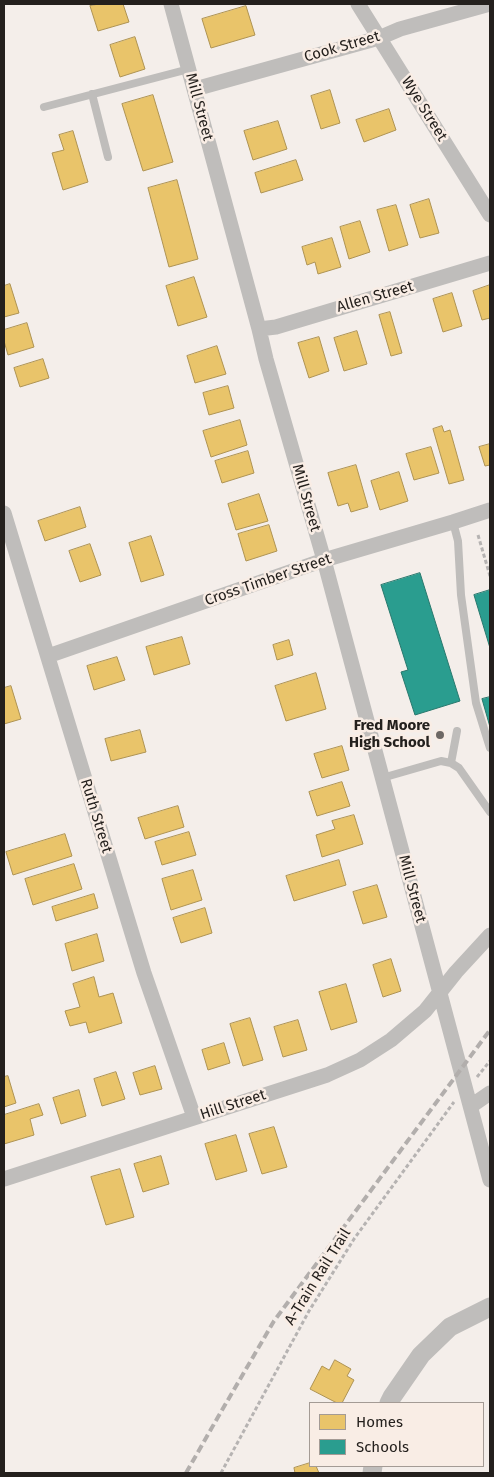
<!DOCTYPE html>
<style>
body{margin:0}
#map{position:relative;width:494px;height:1477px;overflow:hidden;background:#f4eeea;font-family:"Fira Sans",sans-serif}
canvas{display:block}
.frame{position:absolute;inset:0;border:5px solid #24201d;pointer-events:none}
.legend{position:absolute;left:309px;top:1402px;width:175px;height:65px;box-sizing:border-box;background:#f9ede5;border:1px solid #a49b95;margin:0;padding:6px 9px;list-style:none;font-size:15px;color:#24201d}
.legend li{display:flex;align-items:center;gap:10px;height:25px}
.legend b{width:25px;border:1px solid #a49b95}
</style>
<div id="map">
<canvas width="494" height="1477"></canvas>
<div class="frame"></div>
<ul class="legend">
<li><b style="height:14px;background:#e9c46a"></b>Homes</li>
<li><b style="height:14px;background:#2a9d8f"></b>Schools</li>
</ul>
</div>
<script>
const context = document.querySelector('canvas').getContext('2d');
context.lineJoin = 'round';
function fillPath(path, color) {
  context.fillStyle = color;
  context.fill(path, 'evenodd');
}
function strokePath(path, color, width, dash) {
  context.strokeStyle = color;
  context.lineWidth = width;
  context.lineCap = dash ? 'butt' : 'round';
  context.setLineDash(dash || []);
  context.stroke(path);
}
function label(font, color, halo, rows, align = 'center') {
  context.font = font + ' "Fira Sans",sans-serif';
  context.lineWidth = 5;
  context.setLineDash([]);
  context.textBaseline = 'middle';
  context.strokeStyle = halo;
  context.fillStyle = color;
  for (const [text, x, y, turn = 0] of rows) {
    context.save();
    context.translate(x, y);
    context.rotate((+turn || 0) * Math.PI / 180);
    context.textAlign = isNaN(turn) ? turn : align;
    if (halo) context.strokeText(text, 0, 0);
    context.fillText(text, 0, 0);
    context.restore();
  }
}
const homes = new Path2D(`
 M99 4H123L129 22 98 31 90 6Z
 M246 6 255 35 211 48 202 19Z
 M135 37 145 69 120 77 110 45Z
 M330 90 340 123 321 129 311 96Z
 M153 95 173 162 143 171 122 104Z
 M389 109 396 130 364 142 356 120Z
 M278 121 287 149 253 160 244 131Z
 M73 131 88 182 63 190 52 153 64 150 59 135Z
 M296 160 303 180 261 193 255 173Z
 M177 180 198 259 169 267 148 188Z
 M429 199 439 233 420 238 410 205Z
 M396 205 408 245 389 251 377 210Z
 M360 221 370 252 349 259 340 227Z
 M332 238 341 267 318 274 315 262 307 265 302 247Z
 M194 277 207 317 178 326 166 286Z
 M10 284 19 313 4 317V286Z
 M490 285V318L482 320 473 291Z
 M452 293 462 326 443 332 433 299Z
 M390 312 402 353 391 356 379 315Z
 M27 323 34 347 8 355 4 341V330Z
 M357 331 367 364 344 371 334 338Z
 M319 337 329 371 309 378 298 343Z
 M217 346 226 374 195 383 187 356Z
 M43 359 49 378 20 387 14 368Z
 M228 386 234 408 209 415 203 393Z
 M240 420 247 445 211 457 203 431Z
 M442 426 444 432 450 430 464 480 449 484 433 429Z
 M490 444V465L485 466 479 447Z
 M431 447 439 473 414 480 406 454Z
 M248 451 254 473 222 483 215 461Z
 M356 465 368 507 351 512 348 503 338 506 328 473Z
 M399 472 408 501 380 510 371 481Z
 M259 494 268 521 236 530 228 504Z
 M80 507 86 527 45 541 38 521Z
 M269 525 277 551 246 561 238 534Z
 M151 536 164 575 141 582 129 543Z
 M90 544 101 575 80 582 69 551Z
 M182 637 190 664 154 675 146 647Z
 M289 640 293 655 277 660 273 645Z
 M117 657 125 680 94 690 87 666Z
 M316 673 326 709 286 721 275 686Z
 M11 686 21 719 4 724V688Z
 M140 730 146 752 111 761 105 739Z
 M342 746 349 770 322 778 314 754Z
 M342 782 350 806 317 816 309 792Z
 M178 806 184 827 145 839 138 818Z
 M354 815 363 844 322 857 316 835 335 829 332 821Z
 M189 832 196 855 162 865 155 842Z
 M65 834 72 856 13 875 6 852Z
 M339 860 346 885 294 901 286 876Z
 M74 864 82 889 33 905 25 879Z
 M193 870 202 900 171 910 162 879Z
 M377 885 387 917 363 924 353 892Z
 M94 894 98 908 56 921 52 907Z
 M205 908 212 933 181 943 173 918Z
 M97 934 104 961 72 971 65 944Z
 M391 959 401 991 383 997 373 965Z
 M94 977 99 997 113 993 122 1023 89 1033 86 1022 70 1026 65 1011 80 1007 73 984Z
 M346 984 357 1022 331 1030 319 992Z
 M250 1018 263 1060 243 1066 230 1024Z
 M298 1020 307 1050 283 1057 274 1027Z
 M224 1043 230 1063 208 1070 202 1050Z
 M155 1066 162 1089 140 1095 133 1073Z
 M116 1072 125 1099 102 1106 94 1079Z
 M8 1076 16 1103 4 1107V1077Z
 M79 1090 86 1116 61 1124 53 1098Z
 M39 1104 43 1115 30 1119 34 1135 4 1144V1115Z
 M274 1127 287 1167 262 1174 249 1134Z
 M236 1135 247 1171 216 1180 205 1144Z
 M161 1156 169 1184 143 1192 134 1164Z
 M120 1169 134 1217 106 1225 91 1177Z
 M335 1360 351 1369 347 1376 354 1380 342 1403H337L310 1389 322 1366 329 1370Z
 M310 1463V1466H316L319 1473H295L294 1468Z`);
fillPath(homes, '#e9c46a');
strokePath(homes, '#ae9353', 1);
const schools = new Path2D(`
 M420 573 460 701 415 715 401 672 408 670 381 585Z
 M490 590V648L474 595Z
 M490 697V727L482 699Z`);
fillPath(schools, '#2a9d8f');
strokePath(schools, '#28786d', 1);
strokePath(new Path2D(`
 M478 535 490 576
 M477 1077 490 1061
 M221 1473 309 1311 354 1239 454 1102`), '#b6b3b2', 3, [4, 2.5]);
strokePath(new Path2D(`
 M92 94 108 157
 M44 107 189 69
 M453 522 458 541 461 595 476 703 490 748
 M451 763 457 731
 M382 778 441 761 451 763 459 768 490 812`), '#bfbdbb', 8);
strokePath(new Path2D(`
 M171 4 259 329 266 359 324 560 490 1180
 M358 4 490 215
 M195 89 379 38 400 29 490 4
 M259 329 276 327 490 263
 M4 513 144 973 194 1117
 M48 656 324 560 453 522 490 510
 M471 1106 490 1093
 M4 1179 327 1075 360 1060 391 1040 425 1011 456 972 490 935`), '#bfbdbb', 15);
strokePath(new Path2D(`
 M389 1403 392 1397 421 1355 450 1327 490 1307
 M372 1473 373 1466`), '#bfbdbb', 19);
strokePath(new Path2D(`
 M186 1473 218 1417 274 1321 490 1030`), '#b2aeac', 4, [8, 4]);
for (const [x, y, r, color] of [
 [440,735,5,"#6d6865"]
]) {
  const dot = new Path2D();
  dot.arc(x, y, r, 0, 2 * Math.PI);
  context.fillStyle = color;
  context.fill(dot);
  strokePath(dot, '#f9ede5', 2);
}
label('15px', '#24201d', '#f9ede5', [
 ["Cook Street",342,47,-16],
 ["Mill Street",199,107,75],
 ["Wye Street",424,109,58],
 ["Allen Street",375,297,-16],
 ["Mill Street",306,498,74],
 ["Cross Timber Street",268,580,-19],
 ["Ruth Street",96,816,73],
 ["Mill Street",412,889,75],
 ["Hill Street",233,1105,-18],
 ["A-Train Rail Trail",318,1277,-58]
]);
label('bold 15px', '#24201d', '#f9ede5', [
 ["Fred Moore",430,726],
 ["High School",430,743]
], 'right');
</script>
